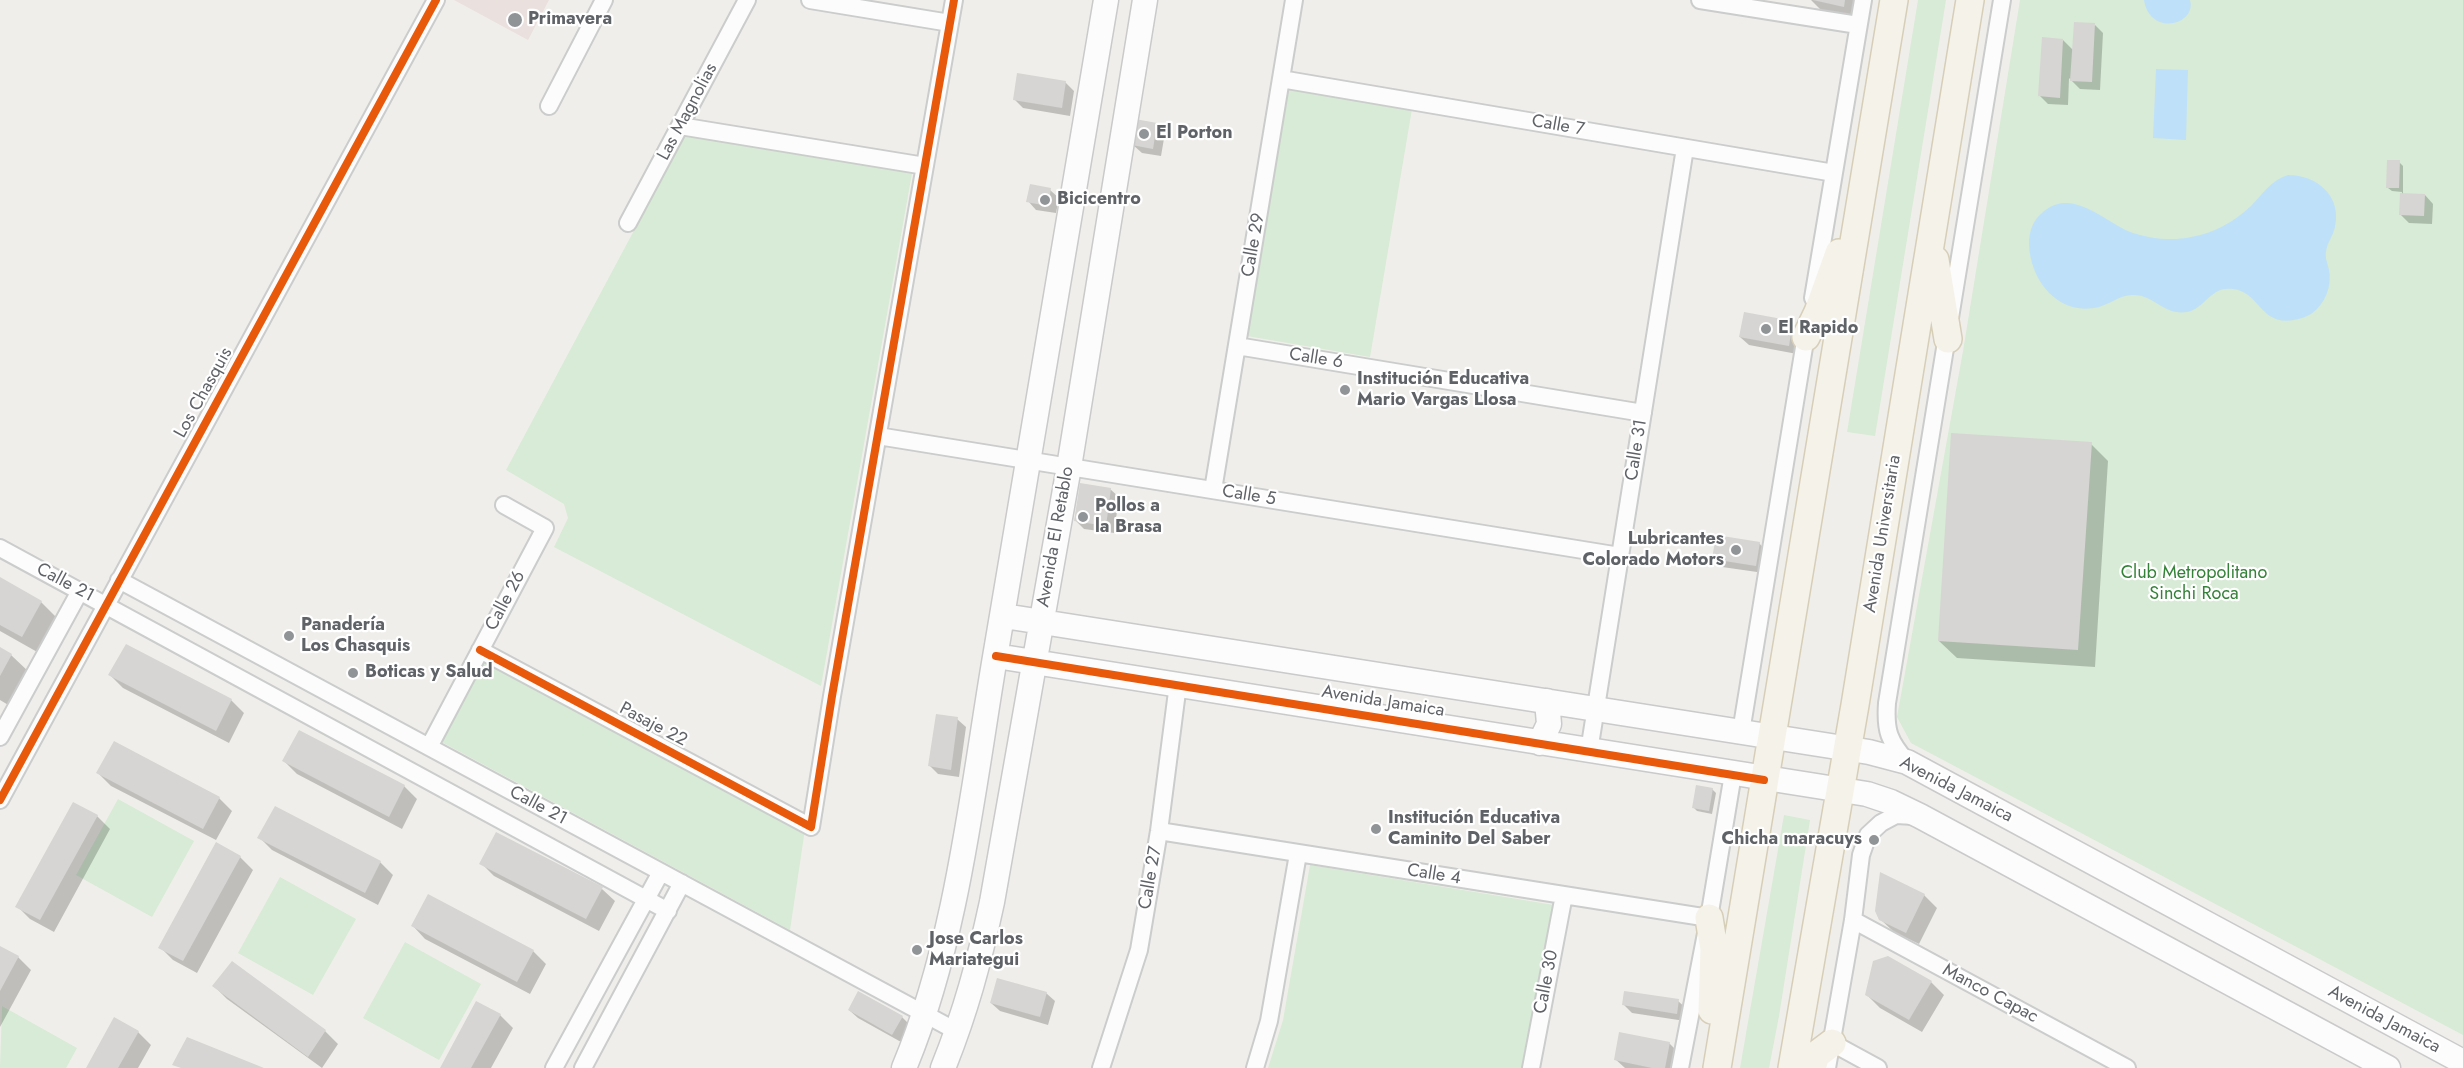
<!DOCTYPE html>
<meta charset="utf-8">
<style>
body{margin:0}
canvas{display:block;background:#efeeea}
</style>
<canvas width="2463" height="1068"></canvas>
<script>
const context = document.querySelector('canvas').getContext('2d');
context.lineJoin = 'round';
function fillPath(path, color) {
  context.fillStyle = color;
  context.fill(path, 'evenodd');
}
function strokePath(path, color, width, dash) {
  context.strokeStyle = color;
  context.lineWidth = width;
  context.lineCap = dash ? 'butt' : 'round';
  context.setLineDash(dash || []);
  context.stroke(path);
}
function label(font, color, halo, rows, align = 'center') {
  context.font = font + ' Jost,sans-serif';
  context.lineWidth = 4.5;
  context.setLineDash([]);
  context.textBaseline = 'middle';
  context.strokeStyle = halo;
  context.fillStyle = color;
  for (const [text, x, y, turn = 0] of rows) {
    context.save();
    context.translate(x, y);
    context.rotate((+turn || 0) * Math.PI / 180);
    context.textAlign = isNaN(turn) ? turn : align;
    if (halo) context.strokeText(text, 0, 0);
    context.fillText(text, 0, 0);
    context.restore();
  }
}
fillPath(new Path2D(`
 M454 0H549L528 40Z`), '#eae0de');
fillPath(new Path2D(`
 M1918 0H1946L1875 436 1847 432Z
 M2020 0H2463V1035L1911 743 1897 717 1963 351Z
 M1289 88 1412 109 1370 357 1247 336Z
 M685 135 912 173 821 686 554 547 568 518 564 504 506 470Z
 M482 656 805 829 790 930 438 740Z
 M118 799 194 841 152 917 76 875Z
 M1784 815 1810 820 1779 1016 1769 1068H1740Z
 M1310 865 1554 905 1522 1068H1268L1283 1020Z
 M280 877 356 919 313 995 238 953Z
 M405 942 481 984 439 1060 363 1018Z
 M2 1006 77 1048 66 1068H0Z`), '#d8ebd6');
fillPath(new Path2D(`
 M2144 0H2190C2197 25 2150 37 2144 0Z
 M2156 69 2188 70 2186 140 2153 138Z
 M2288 175C2317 175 2342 196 2335 227 2333 236 2327 243 2326 252 2325 259 2328 264 2329 270 2332 287 2325 304 2311 314 2306 317 2300 319 2294 320 2260 326 2260 292 2233 289 2210 286 2206 308 2187 312 2164 316 2154 294 2132 295 2120 295 2110 304 2099 307 2058 317 2030 280 2029 244 2029 231 2033 220 2043 212 2073 186 2105 223 2133 233 2151 239 2173 241 2191 237 2214 233 2234 222 2251 206 2264 193 2270 181 2288 175Z`), '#bfe0f9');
fillPath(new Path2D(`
 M1811 0H1860L1856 19 1824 13Z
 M2095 25 2103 33 2100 90 2080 89 2069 78 2068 105 2048 104 2040 96 2063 40 2074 51Z
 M1065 82 1074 91 1070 116 1023 108 1015 100Z
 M1157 124 1165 133 1161 156 1142 153 1133 145Z
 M2399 162 2403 166V194L2425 195 2433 204 2432 224 2409 223 2400 214 2402 192 2392 191 2388 188Z
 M1050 190 1059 198 1056 213 1036 210 1028 201Z
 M1792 323 1801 331 1797 354 1749 345 1740 337Z
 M2091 444 2108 461 2095 667 1957 658 1939 641Z
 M1110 489 1119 497 1114 533 1084 529 1076 521Z
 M1759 543 1767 552 1764 573 1722 567 1713 559Z
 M0 579 41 602 58 619 39 653 0 631Z
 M0 649 11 655 29 672 10 706 0 700Z
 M110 675 231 700 244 713 229 743 123 688Z
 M957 719 966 727 959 777 938 774 930 766Z
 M284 761 404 786 417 799 402 829 297 774Z
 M98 773 219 798 232 811 216 840 111 786Z
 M1712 789 1716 793 1712 814 1697 811 1693 807Z
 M276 808 380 862 393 875 378 905 272 850 259 837Z
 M97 816 110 829 54 932 30 919 17 906Z
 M240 857 253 870 197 973 173 960 160 947Z
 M481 863 602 889 615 901 599 931 494 876Z
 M1924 895 1937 908 1919 944 1894 932 1880 919Z
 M413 926 533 951 546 964 530 994 425 939Z
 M0 947 18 957 31 970 0 1027Z
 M232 963 325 1031 338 1044 322 1068 227 999 214 986Z
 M1931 982 1944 995 1922 1032 1880 1008 1867 995Z
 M859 993 902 1017 911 1026 901 1042 858 1018 849 1010Z
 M1046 993 1055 1001 1048 1025 1000 1011 991 1003Z
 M1678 1001 1687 1009 1685 1021 1632 1013 1624 1005Z
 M500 1015 513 1028 491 1068H441Z
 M138 1032 151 1045 138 1068H88Z
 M1669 1043 1677 1051 1674 1068H1625L1615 1059Z`), '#0003');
fillPath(new Path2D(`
 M1813 0H1845L1844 7Z
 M2074 22 2095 23 2092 82 2070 81Z
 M2042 37 2063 39 2060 98 2038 96Z
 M1017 73 1066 81 1062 108 1013 100Z
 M1135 119 1157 123 1153 149 1132 145Z
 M2387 160H2400L2399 188H2386Z
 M1030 184 1051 188 1048 206 1026 202Z
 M2400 193 2425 194 2424 216 2399 215Z
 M1744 312 1793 321 1789 346 1739 337Z
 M1951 433 2092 442 2078 650 1938 641Z
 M1080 483 1111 488 1106 526 1074 521Z
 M1716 535 1760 542 1756 566 1712 559Z
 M0 577 42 601 22 637 0 625Z
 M126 644 232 699 216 731 108 675Z
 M0 647 12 654 0 676Z
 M936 714 958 717 951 770 928 766Z
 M299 730 405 785 389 817 282 761Z
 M114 741 220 797 203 829 96 773Z
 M1696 785 1713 788 1709 811 1692 808Z
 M73 802 98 815 40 920 15 907Z
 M275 806 381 861 365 893 257 838Z
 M496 832 603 887 586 919 479 864Z
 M216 842 241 856 183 961 158 948Z
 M1880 872 1925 894 1906 933 1879 920 1875 911Z
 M428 894 534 950 517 982 411 926Z
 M0 946 19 956 0 991Z
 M1888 956 1932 981 1909 1020 1865 995 1873 961Z
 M232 961 326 1030 308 1057 212 986Z
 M997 978 1047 992 1040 1017 990 1003Z
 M858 991 903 1016 892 1035 848 1010Z
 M1624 991 1679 999 1677 1014 1622 1005Z
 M476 1001 501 1014 471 1068H440Z
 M114 1017 139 1031 118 1068H86Z
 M1619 1032 1670 1042 1665 1068H1652L1614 1060Z
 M187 1037 264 1068H181L172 1065Z`), '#d6d5d3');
const street = new Path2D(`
 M810 0 950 23
 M1700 0 1858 25
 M1281 79 1834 173
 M549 106 604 0
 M680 126 925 166
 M628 223 747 0
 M1813 298 1863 0
 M1237 346 1643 413
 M878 436 1620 556
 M1213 490 1294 0
 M0 548 668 911
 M119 580 958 1032
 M480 650 811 827 832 696 954 0
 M1741 732 1807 329
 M0 737 80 591
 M429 747 545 528 504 505
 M1589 751 1685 148
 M1907 762C1889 741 1885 731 1887 703L2002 0
 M0 800 436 0
 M1159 831 1709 918
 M1853 920 2127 1068
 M1832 1043 1878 1068
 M554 1068 661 872
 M583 1068 682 883
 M1101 1068 1139 950 1159 831 1178 684
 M1255 1068 1269 1021 1298 854
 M1531 1068 1564 895
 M1680 1068 1709 918 1733 774
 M1827 1068 1853 920 1861 855 1868 835 1881 823 1896 815 1914 816`);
const secondary = new Path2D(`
 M1004 616 1869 752 1907 762 2463 1062
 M996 656 1867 794 1891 802 1920 816 2388 1068
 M1540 743 1549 724 1547 701
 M904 1068C956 944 972 795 994 663 1033 442 1070 221 1106 0
 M943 1068C966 1011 979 962 992 902L1069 467 1145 0`);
const primary = new Path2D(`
 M1935 260 1948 339
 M1806 337 1818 312 1839 253
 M1709 918 1714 949 1712 1010
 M1717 1068 1894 0
 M1792 1068 1855 705 1970 0
 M1812 1068 1816 1055 1832 1043`);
strokePath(street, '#cbcccc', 20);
strokePath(secondary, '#cacacb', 27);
strokePath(primary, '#d7ceb8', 30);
strokePath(street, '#fdfcfc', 16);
strokePath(secondary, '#fdfcfc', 24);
strokePath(primary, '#f4f2e9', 27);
strokePath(new Path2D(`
 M480 650 811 827 832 696 954 0
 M996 656 1764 780
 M0 800 436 0`), '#e8590c', 8);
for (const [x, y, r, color] of [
 [515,20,8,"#919496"],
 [1144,134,6,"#919496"],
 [1045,200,6,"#919496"],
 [1766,329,6,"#919496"],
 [1345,390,6,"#919496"],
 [1083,517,6,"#919496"],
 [1736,550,6,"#919496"],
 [289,636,6,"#919496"],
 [353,673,6,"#919496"],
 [1376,829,6,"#919496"],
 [1874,840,6,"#919496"],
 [917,950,6,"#919496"]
]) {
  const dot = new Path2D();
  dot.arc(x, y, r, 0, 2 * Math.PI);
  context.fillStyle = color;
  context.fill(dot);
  strokePath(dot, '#fff', 2);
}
label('bold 18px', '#5f6368', '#fff', [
 ["Primavera",528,20],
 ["El Porton",1156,134],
 ["Bicicentro",1057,200],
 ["El Rapido",1778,329],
 ["Institución Educativa",1357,380],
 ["Mario Vargas Llosa",1357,401],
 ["Pollos a",1095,507],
 ["la Brasa",1095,528],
 ["Lubricantes",1724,540,"right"],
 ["Colorado Motors",1724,561,"right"],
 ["Panadería",301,626],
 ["Los Chasquis",301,647],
 ["Boticas y Salud",365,673],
 ["Institución Educativa",1388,819],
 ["Caminito Del Saber",1388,840],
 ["Chicha maracuys",1862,840,"right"],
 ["Jose Carlos",929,940],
 ["Mariategui",929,961]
], 'left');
label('18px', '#5f6368', '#fff', [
 ["Las Magnolias",688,112,-62],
 ["Calle 7",1558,126,10],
 ["Calle 29",1254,245,-80],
 ["Calle 6",1316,359,9],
 ["Los Chasquis",204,393,-61],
 ["Calle 31",1637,450,-81],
 ["Calle 5",1249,496,9],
 ["Avenida Universitaria",1883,534,-81],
 ["Avenida El Retablo",1056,537,-80],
 ["Calle 21",65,583,28],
 ["Calle 26",506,601,-62],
 ["Avenida Jamaica",1383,702,9],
 ["Pasaje 22",653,725,28],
 ["Avenida Jamaica",1956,790,27],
 ["Calle 21",538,806,28],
 ["Calle 4",1434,875,9],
 ["Calle 27",1151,878,-80],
 ["Calle 30",1547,982,-79],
 ["Manco Capac",1990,994,28],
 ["Avenida Jamaica",2384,1020,28]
]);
label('18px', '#348238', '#fff', [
 ["Club Metropolitano",2194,574],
 ["Sinchi Roca",2194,595]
]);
</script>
